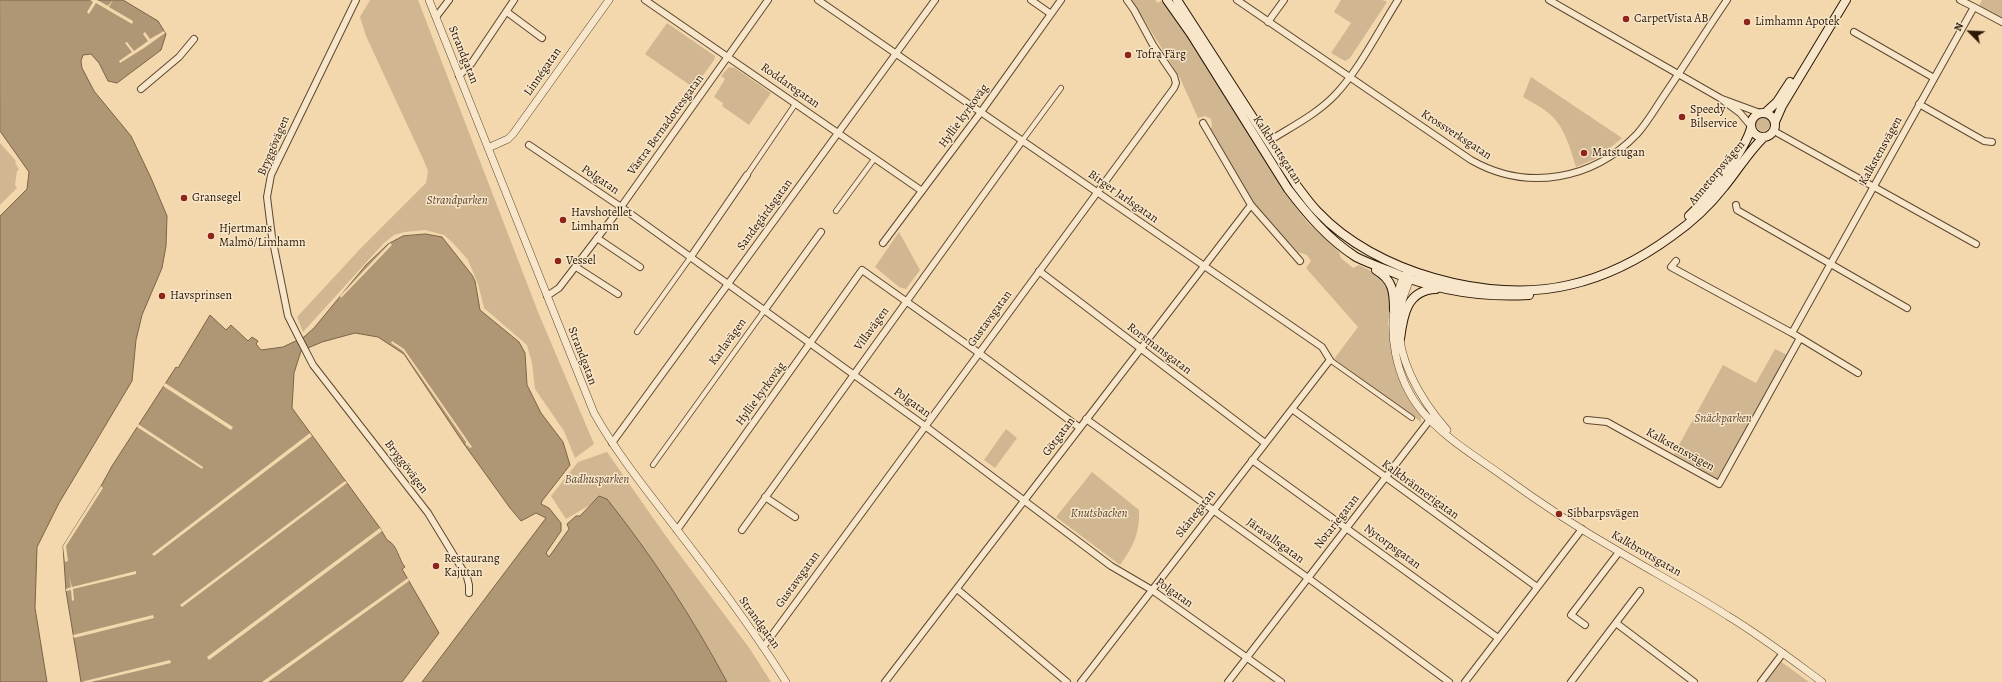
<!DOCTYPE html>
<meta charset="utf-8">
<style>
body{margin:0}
#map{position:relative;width:2002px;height:682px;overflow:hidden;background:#f3d8ad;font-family:Alegreya,serif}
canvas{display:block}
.north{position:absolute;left:1950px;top:12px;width:40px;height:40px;-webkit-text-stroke:3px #f7e6ca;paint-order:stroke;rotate:294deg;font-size:11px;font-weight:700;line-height:16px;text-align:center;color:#2c1706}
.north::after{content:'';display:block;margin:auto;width:14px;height:18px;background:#2c1706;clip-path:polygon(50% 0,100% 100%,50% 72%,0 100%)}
</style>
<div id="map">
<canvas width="2002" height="682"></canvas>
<div class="north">N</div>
</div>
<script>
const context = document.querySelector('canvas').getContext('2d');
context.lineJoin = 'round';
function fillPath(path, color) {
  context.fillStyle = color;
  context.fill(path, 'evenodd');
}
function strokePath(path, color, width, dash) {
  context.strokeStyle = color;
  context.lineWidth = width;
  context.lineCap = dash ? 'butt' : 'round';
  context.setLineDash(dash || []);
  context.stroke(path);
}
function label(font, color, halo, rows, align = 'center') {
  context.font = font + ' Alegreya,serif';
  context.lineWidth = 3;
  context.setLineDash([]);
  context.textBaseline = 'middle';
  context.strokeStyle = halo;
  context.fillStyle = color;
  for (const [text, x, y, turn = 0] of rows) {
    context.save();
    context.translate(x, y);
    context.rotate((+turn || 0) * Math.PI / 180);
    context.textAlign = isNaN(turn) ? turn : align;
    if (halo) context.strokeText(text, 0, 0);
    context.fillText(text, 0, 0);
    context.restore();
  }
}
fillPath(new Path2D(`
 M370 0H418L538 312 594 444 575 458 564 431 535 389 532 363 527 345 484 308 478 284 468 260 452 242 444 235 425 230 405 232 394 235 384 243 303 332 297 317 361 248 426 183 428 171 424 161 366 36 360 17Z
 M1132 0H1155L1158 3 1162 0 1177 19 1283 191 1307 222 1339 252 1341 258 1353 268 1359 265 1379 275 1388 285 1391 296 1388 324 1395 366 1408 397 1421 416V422L1334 359 1358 327 1306 268 1311 261 1307 255 1298 252 1250 199 1210 131 1212 126 1211 119 1205 116 1198 118 1180 78Z
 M1341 0H1383L1387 2 1350 58 1345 61 1331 53 1351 23 1334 12Z
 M1982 0H2002V18L1979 6Z
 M667 23 715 56 714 60 694 88 645 54Z
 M729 67 735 68 771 93 749 125 722 106 723 103 714 97 725 79 721 76Z
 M1531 77 1622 138 1598 158 1576 167C1570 148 1564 124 1547 112 1540 106 1531 102 1523 97Z
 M1756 124a7 7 0 1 1 14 0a7 7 0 1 1-14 0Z
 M0 143 16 161 15 162 19 170 17 171 15 185 17 188 0 205Z
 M899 232 920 270 906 289 899 287 875 267Z
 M1775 349 1787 355 1718 479 1674 454 1723 365 1756 383Z
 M1006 429 1017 438 995 468 984 460Z
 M607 452 665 535 750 649 771 682H722L593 503 566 519 551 496 578 462Z
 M1092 472 1139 510C1140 532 1134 546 1120 565L1056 517Z
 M1780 661 1809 682H1764Z`), '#d1b791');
const water = new Path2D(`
 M0 0H123L158 21 166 34 161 50 117 83 108 81 99 63 91 54 83 55 81 61 82 68 94 91 131 136 151 178 167 216 166 246 162 268 142 315 136 340 132 381 59 503 37 547 35 608 47 682H0V216L27 189 29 172 0 131Z
 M426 234 442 237 472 275 475 281 480 310 519 342 525 353 527 385 541 413 563 442 570 465 542 501 541 504 549 508 561 523V531L546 553 549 557 569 529 567 524 576 516H580L599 496 607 499C653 557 692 617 727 682H422L546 518 536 513 521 521 510 508 464 444 404 354 378 337 355 333 322 342 301 351 294 373 292 408 380 528 387 540C398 545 398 559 405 567L402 569 439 633 402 682H81L66 591 63 546 101 486 112 466 176 367 178 368 210 315 226 330 231 325 248 341 252 337 258 341 256 344 261 350 283 347 304 337 314 328 366 265 388 244 403 236Z`);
fillPath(water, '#af9674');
strokePath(water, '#7b6348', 1);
fillPath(new Path2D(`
 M90 0H97L108 6 113 0 109 7 133 21 132 24 96 3 89 14 87 12 93 2Z
 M164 31 165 33 144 48 120 63 119 61 132 52 125 43 127 42 134 51 148 41 143 34 145 32 150 39Z
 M390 243 392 245 341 298 340 296Z
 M392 341 404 349 472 447 470 448 467 445 466 446V442L403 351 391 343Z
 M165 383 233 427 231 430 163 386Z
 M138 424 203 467 202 469 137 427Z
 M310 433 312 436 154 556 152 554Z
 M345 481 347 483 182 607 180 605Z
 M101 486 103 488 66 546 68 561 65 562 63 546Z
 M380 528 382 531 209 660 207 657Z
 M136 571V574L73 589 74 600 72 601 71 590 66 591V589L71 587 69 576 72 587Z
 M408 578 409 581 268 682H262Z
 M153 615 154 618 74 638 73 635Z
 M170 660 171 663 91 682H81Z`), '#f3d8ad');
const pedestrian = new Path2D(`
 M1022 141 1061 88
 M747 175 796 103
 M836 211 875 158
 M637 332 690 258
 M1330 360 1412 418
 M653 465 764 311`);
const minor = new Path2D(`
 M356 0 271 175 267 197 272 237 288 316 297 334 313 365 428 513 467 577 469 585V593
 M645 0 922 191
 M818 0 1322 347 1330 360 1326 365 1081 682
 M1031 0 1051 14
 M1237 0 1471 160C1527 192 1593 180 1637 134 1647 123 1655 109 1663 97 1685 65 1705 32 1727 0
 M1549 0 1720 98 1740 113 1751 126
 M1960 0 1974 7
 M507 12 542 38
 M436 17 449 0
 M1268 22 1284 0
 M1854 32 1934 78
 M459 76 471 64 514 0
 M141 89 179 57 194 39
 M1722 99 1760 113
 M1919 104 1984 141 1992 142
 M1203 123 1251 205 1300 261
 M1774 131 1976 244
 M1269 141C1291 127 1317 114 1335 95 1359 70 1379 30 1398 0
 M529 145 621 207 925 426 1111 566 1152 590 1281 682
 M1736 205 1737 210 1907 308
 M597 238 640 267
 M883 243 981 112 1061 0
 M690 258 747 175
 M1676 261 1671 267 1792 333 1858 373
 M576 267 618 294
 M1039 271 1265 443
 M547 296 559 288 621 207 768 0
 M764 311 821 232
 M1792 333 1974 7 2002 22
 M1292 409 1537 587
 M1086 419 1308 578 1449 682
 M1587 420 1607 422 1719 484 1800 338
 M612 443 935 0
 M1252 460 1498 638
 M765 497 795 517
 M677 530 862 270 979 353 1080 428
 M742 530 1022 141
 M957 589 1067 682
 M1616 623 1694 682
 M1585 625 1571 615 1619 552
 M764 646 1174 88 1176 83 1174 76 1153 45 1134 10 1127 0
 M885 682 1251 205
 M1228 682 1432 417
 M1465 682 1582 529
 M1571 682 1640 591
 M1761 682 1783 653`);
const tertiary = new Path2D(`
 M429 0 594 413C616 452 644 487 671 522 711 574 751 626 786 682
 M488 148 508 139 513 134 609 0
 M1409 270C1402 277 1401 283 1398 292 1386 331 1396 379 1421 410 1443 437 1475 456 1503 476 1540 503 1578 528 1618 551 1655 573 1692 593 1728 616 1761 636 1791 659 1822 682
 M1409 274 1410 279C1406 290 1401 301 1400 312 1393 354 1420 399 1447 430`);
const secondary = new Path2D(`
 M1167 0 1191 34 1288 189C1307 214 1328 239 1356 257 1366 262 1377 266 1387 270 1433 290 1479 298 1529 295
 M1177 0 1297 186C1304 195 1310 204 1318 212 1374 272 1489 304 1569 285 1605 277 1642 258 1672 236 1692 222 1710 205 1724 187 1738 170 1749 151 1764 137
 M1751 125a12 12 0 1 1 24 0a12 12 0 1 1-24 0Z
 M1765 113 1777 102 1790 82
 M1775 122 1782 106 1846 0
 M1689 216C1707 199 1745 151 1751 128
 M1376 270C1393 280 1394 292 1394 310
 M1400 339C1403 315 1407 290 1436 289`);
strokePath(pedestrian, '#5e4730', 6);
strokePath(minor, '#5e4730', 8);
strokePath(tertiary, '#5e4730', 8);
strokePath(secondary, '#2c1706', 10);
strokePath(pedestrian, '#f7e6ca', 4.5);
strokePath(minor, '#f7e6ca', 6);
strokePath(tertiary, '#f7e6ca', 7);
strokePath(secondary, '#f7e6ca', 8);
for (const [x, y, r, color] of [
 [1626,19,4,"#8f2418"],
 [1747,22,4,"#8f2418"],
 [1128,55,4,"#8f2418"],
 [1682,117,4,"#8f2418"],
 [1584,153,4,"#8f2418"],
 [184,198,4,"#8f2418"],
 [563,220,4,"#8f2418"],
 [211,236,4,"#8f2418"],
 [558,261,4,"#8f2418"],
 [162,296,4,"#8f2418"],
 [1559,514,4,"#8f2418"],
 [436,566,4,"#8f2418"]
]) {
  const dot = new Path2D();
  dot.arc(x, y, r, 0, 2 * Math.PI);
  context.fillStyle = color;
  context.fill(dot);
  strokePath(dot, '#f7e6ca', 1.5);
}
label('12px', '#2c1706', '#f7e6ca', [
 ["CarpetVista AB",1634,19],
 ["Limhamn Apotek",1755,22],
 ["Tofra Färg",1136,55],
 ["Speedy",1690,110],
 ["Bilservice",1690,124],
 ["Matstugan",1592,153],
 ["Gransegel",192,198],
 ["Havshotellet",571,213],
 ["Limhamn",571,227],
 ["Hjertmans",219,229],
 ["Malmö/Limhamn",219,243],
 ["Vessel",566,261],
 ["Havsprinsen",170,296],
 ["Sibbarpsvägen",1567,514],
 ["Restaurang",444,559],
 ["Kajutan",444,573]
], 'left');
label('12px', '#2c1706', '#f7e6ca', [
 ["Strandgatan",463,55,68],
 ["Linnégatan",543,72,-55],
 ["Roddaregatan",790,86,35],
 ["Hyllie kyrkoväg",964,116,-54],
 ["Västra Bernadottesgatan",666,125,-54],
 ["Krossverksgatan",1456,135,33],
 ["Bryggövägen",274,146,-67],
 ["Kalkbrottsgatan",1277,150,57],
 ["Kalkstensvägen",1881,151,-61],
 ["Annetorpsvägen",1717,173,-50],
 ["Polgatan",600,180,34],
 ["Birger Jarlsgatan",1123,197,35],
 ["Sandegårdsgatan",765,215,-54],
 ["Gustavsgatan",990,319,-54],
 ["Villavägen",872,329,-54],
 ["Karlavägen",728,342,-54],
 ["Rorsmansgatan",1159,349,37],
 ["Strandgatan",582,356,69],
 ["Hyllie kyrkoväg",761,394,-54],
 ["Polgatan",912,403,36],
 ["Götgatan",1059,437,-53],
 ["Kalkstensvägen",1680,450,29],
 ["Bryggövägen",406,467,53],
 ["Kalkbrännerigatan",1420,490,36],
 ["Skånegatan",1196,514,-52],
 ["Notariegatan",1337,522,-52],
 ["Järavallsgatan",1275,541,36],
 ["Nytorpsgatan",1392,547,36],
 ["Kalkbrottsgatan",1646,554,30],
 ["Gustavsgatan",798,580,-54],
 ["Polgatan",1174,593,35],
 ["Strandgatan",759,623,54]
]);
label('italic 12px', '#5e4730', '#f7e6ca', [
 ["Strandparken",457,201],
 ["Snäckparken",1723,419],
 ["Badhusparken",597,480],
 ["Knutsbacken",1099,514]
]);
</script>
